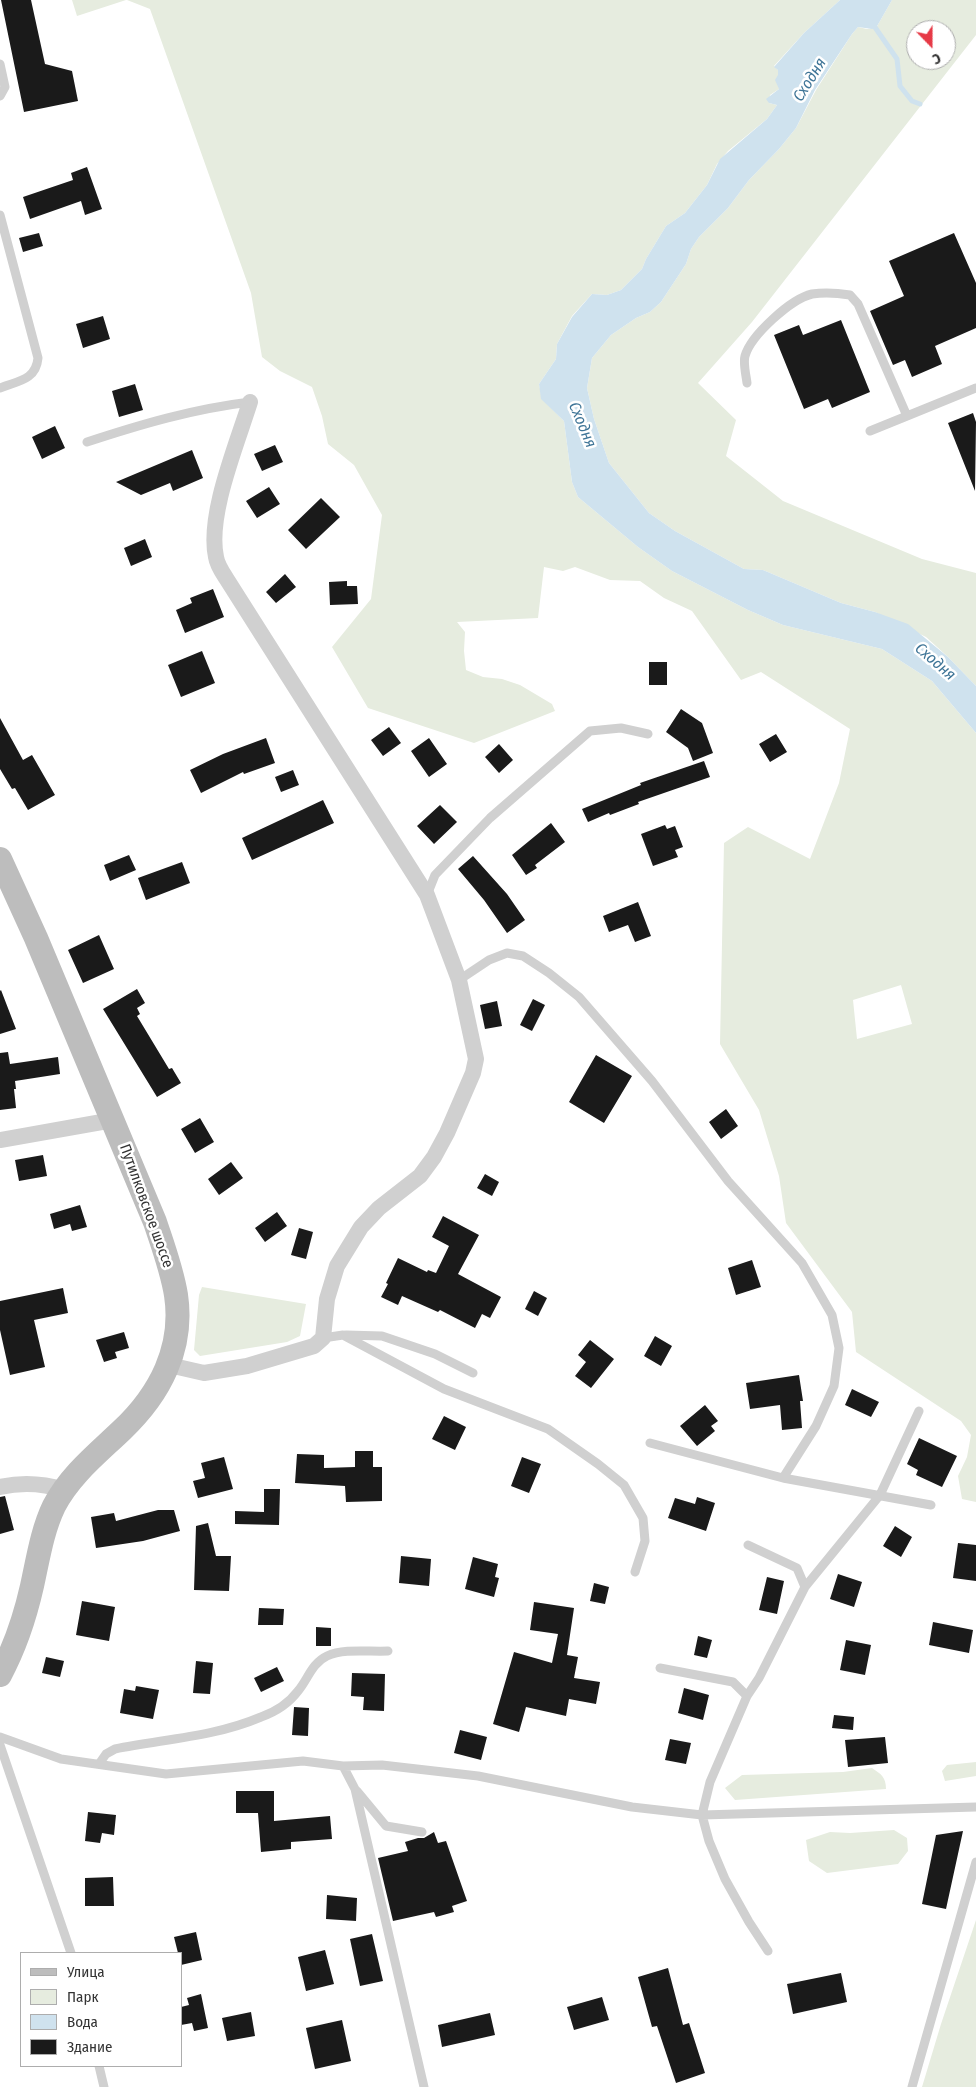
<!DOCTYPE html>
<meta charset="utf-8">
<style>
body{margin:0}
#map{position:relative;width:976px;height:2087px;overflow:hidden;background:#fff;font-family:"Fira Sans Condensed",sans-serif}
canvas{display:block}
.legend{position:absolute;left:20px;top:1952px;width:162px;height:115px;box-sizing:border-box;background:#fff;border:1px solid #adadad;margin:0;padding:6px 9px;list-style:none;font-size:15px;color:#333}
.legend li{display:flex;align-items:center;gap:10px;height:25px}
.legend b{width:25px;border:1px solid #adadad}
.north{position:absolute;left:906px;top:20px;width:50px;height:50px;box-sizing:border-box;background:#fff;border:1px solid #adadad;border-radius:50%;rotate:158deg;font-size:14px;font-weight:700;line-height:20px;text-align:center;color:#333}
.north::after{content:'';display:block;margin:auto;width:18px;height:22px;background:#e63946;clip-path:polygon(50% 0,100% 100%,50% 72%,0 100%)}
</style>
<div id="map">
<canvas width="976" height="2087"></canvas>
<ul class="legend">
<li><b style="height:6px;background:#bdbdbd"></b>Улица</li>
<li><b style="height:14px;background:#e6ecdf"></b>Парк</li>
<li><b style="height:14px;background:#cfe2ee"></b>Вода</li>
<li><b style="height:14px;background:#1a1a1a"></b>Здание</li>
</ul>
<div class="north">С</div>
</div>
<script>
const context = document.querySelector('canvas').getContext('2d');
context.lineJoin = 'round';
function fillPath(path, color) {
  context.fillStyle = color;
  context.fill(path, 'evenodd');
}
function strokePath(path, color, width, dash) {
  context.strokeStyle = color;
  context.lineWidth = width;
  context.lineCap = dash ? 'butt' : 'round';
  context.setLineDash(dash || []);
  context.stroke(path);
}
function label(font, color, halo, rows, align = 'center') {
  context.font = font + ' "Fira Sans Condensed",sans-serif';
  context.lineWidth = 5;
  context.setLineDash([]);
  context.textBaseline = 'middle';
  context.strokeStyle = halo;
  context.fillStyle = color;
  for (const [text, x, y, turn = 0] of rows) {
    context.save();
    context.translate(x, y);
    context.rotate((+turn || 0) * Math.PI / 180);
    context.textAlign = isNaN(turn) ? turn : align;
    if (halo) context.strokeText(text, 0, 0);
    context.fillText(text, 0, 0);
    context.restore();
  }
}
fillPath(new Path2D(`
 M72 0H126L77 16Z
 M127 0H840L804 33 774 66 778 70 779 89 770 95 769 103 777 105 767 119 728 151 717 164 707 185 685 213 666 226 646 259 642 269 621 290 607 295 592 294 572 316 557 344 556 359 539 384 542 399 564 421 572 482 578 497 638 547 672 571 748 610 783 625 882 649 932 681 976 733V1502L962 1499 958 1476 967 1457 971 1435 961 1421 856 1352 852 1312 786 1223 779 1176 759 1110 720 1044 724 843 748 827 810 859 839 783 850 729 761 672 741 680 692 611 664 598 640 581 610 580 575 567 563 571 544 567 538 618 457 622 465 632 464 651 466 670 483 677 502 679 520 685 552 704 555 711 474 743 368 708 332 647 371 599 382 515 354 465 328 444 322 416 312 387 280 371 262 357 251 293 150 9ZM901 985 912 1024 857 1039 853 1000Z
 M892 0H976V35L752 322 698 383 736 420 726 456 783 501 922 559 976 573V686L948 657 926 637 875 612 841 603 763 570 744 569 675 531 649 513 609 463 594 419 587 388 592 358 611 335 636 318 650 312 661 302 686 264 691 249 699 237 728 208 749 180 779 149 796 128 816 90 852 34 858 27 867 29 876 28ZM916 30H946V60H916Z
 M202 1287 306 1304 300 1336 287 1342 200 1356 194 1350 199 1295Z
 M976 1762V1776L945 1781 942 1771 947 1765Z
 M872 1768C881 1774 886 1777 886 1789L735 1800 725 1788 742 1775 843 1772Z
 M894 1830 907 1838 908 1851 898 1864 827 1873 809 1861 806 1840 830 1832 850 1833Z
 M976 1920V2087H922L941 2024Z`), '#e6ecdf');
fillPath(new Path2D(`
 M840 0H892L876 28 872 29 858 27 852 34 815 90 796 128 779 149 749 180 728 208 699 237 691 249 686 264 661 302 650 312 636 318 611 335 592 358 587 388 594 419 609 463 649 513 675 531 744 569 763 570 841 603 875 612 908 624 948 657 976 686V733L932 681 882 649 783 625 748 610 672 571 638 547 578 497 572 482 564 421 541 399 539 384 556 359 557 344 572 317 592 294 607 295 621 290 642 269 646 259 666 226 685 213 707 185 720 159 767 119 777 105 769 103 766 99 779 89 775 80 778 75V70L774 67 804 33Z`), '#cfe2ee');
strokePath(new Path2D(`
 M872 23 897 59 900 86 912 101 920 104`), '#cfe2ee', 5);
fillPath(new Path2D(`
 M1 0H31L45 64 72 71 78 101 24 112Z
 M87 167 102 209 85 215 81 201 30 219 23 197 73 180 71 173Z
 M39 233 43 246 23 252 19 238Z
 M954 233 976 283V328L935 346 942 364 912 377 905 360 893 365 870 311 904 296 889 261Z
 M103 316 110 339 83 348 76 324Z
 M841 320 870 392 832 408 828 399 804 409 774 335 799 325 803 335Z
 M135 384 143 410 119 417 112 391Z
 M973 413 976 422 975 491 948 423Z
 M55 426 65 448 42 459 32 437Z
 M275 445 283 462 262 471 254 454Z
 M192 450 203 478 173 491 170 483 141 495 116 482Z
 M269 487 280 504 257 518 246 501Z
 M321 498 340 517 306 549 288 530Z
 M145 539 152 557 131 566 124 548Z
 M285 574 296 587 276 603 266 592Z
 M347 581V586H357L358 604 330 605 329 582Z
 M213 589 224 617 185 633 176 610 192 603 190 598Z
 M202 651 215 683 181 697 168 665Z
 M649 662H667V685H649Z
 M681 709 702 723 713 753 693 761 688 748 666 732Z
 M0 718 23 760 32 755 55 795 28 810 15 788 12 789 0 769Z
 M389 727 401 743 383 756 371 740Z
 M776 734 787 752 770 762 759 744Z
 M266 738 275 763 244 774 243 772 201 793 190 770 223 754Z
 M429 738 447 764 429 777 411 751Z
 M499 744 513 760 499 773 485 757Z
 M704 761 710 777 638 802 639 804 610 815 609 813 588 822 582 809 641 785 640 783Z
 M293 770 299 785 281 792 275 777Z
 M323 800 334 823 252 860 242 838Z
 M440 805 457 822 434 844 417 826Z
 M551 823 565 842 535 865 537 868 526 875 512 855Z
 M665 825 667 829 675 826 683 847 675 850 678 857 653 866 641 834Z
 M129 855 136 870 110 881 104 865Z
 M473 856 507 894 525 920 507 933 484 900 458 869Z
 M182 862 190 883 146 900 138 878Z
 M638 902 651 936 635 942 628 925 609 932 603 916Z
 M99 935 114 969 83 983 68 950Z
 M137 989 145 1003 137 1008 140 1014 137 1016 169 1069 172 1068 181 1083 157 1097 103 1009Z
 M1 990 16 1029 0 1034V991Z
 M533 999 545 1005 532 1031 520 1025Z
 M497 1001 502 1026 485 1029 480 1005Z
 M8 1052 10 1064 58 1057 60 1074 15 1081 16 1089H14L16 1108 0 1110V1053Z
 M596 1055 632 1076 604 1123 569 1102Z
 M726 1109 738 1126 721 1139 709 1122Z
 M200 1118 214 1142 195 1153 181 1129Z
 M43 1155 47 1176 19 1181 15 1160Z
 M231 1162 243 1178 219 1195 208 1179Z
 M485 1174 499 1182 492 1196 477 1188Z
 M80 1205 87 1227 72 1231 70 1224 54 1229 50 1214Z
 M277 1212 287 1226 265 1242 255 1228Z
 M443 1216 479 1235 458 1274 501 1297 490 1318 482 1314 475 1328 440 1310 438 1312 402 1296 398 1305 381 1297 388 1284 386 1283 398 1258 427 1272 428 1270 436 1273 449 1246 432 1237Z
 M299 1228 313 1232 306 1259 291 1255Z
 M752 1260 761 1287 736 1295 728 1268Z
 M63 1288 68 1313 34 1320 45 1367 10 1375 0 1330V1301Z
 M534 1291 547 1298 538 1316 525 1309Z
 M124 1332 129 1348 115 1352 117 1358 104 1362 96 1340Z
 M655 1336 672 1346 661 1366 644 1356Z
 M590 1340 614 1359 591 1388 575 1376 586 1362 578 1355Z
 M799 1375 803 1401H800L802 1428 782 1430 780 1405 750 1409 746 1383Z
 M852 1389 879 1402 871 1417 845 1405Z
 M705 1405 718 1421 711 1426 715 1431 697 1446 680 1426Z
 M444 1416 466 1427 455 1450 432 1439Z
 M919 1438 957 1456 942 1487 916 1475 918 1470 907 1464Z
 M355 1451H373V1467H382V1501L346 1502 345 1486 295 1483 297 1454 324 1455V1468L355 1467Z
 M224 1457 233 1489 198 1498 193 1481 205 1478 201 1463Z
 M522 1457 541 1464 529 1493 511 1486Z
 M264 1489H280L279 1525 235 1524V1511L264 1512Z
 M5 1496 14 1530 0 1534V1497Z
 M697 1497 715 1503 706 1531 668 1518 675 1498 695 1504Z
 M158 1510H174L180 1531 143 1541 96 1548 91 1517 114 1513 116 1521Z
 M208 1523 216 1556H231L229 1591 194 1590 196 1526Z
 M895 1526 912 1537 901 1557 883 1546Z
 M958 1543 976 1545V1581L953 1578Z
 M401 1556 431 1559 429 1586 399 1583Z
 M473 1557 498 1564 495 1577 499 1578 494 1597 465 1589Z
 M838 1574 862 1582 854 1607 830 1599Z
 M767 1577 784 1581 777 1614 759 1610Z
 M594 1583 609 1587 605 1604 590 1601Z
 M82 1601 115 1607 109 1641 76 1635Z
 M534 1602 574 1608 567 1655 578 1657 574 1678 600 1682 596 1704 569 1699 566 1716 526 1707 519 1732 493 1724 514 1652 552 1663 558 1634 530 1630Z
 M259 1608 284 1609 283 1625H258Z
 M933 1622 973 1630 969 1653 929 1645Z
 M316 1627 331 1628V1646H316Z
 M698 1636 712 1640 707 1658 694 1655Z
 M846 1640 871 1645 865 1675 840 1670Z
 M46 1657 64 1661 60 1677 42 1673Z
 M196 1661 213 1663 210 1694 193 1693Z
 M277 1667 284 1681 261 1692 254 1678Z
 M352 1673 385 1674 384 1711 363 1710 364 1697 351 1696Z
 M136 1686 159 1690 153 1719 120 1713 124 1689 135 1691Z
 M684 1688 709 1695 703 1720 678 1713Z
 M294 1707 309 1708 308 1736 292 1735Z
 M834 1715 854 1717 853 1730 832 1728Z
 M460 1730 487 1737 481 1760 454 1753Z
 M885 1737 888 1763 848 1767 845 1740Z
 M670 1739 691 1743 686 1764 665 1760Z
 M236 1791H274V1821L330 1816 332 1839 291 1842V1849L261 1852 258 1813H236Z
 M88 1812 116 1815 114 1835 102 1833 100 1843 85 1841Z
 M963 1831 946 1909 922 1904 936 1835Z
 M434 1832 438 1843 446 1841 467 1901 452 1906 454 1912 436 1917 434 1912 393 1921 378 1858 408 1851 405 1842 418 1838H424Z
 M113 1877 114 1906H85V1878Z
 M327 1895 357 1898 356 1921 326 1919Z
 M196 1932 202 1960 181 1965V1953H178L174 1937Z
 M372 1934 383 1981 360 1986 350 1939Z
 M325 1950 334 1984 306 1991 298 1957Z
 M668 1968 683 2025 689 2023 705 2073 676 2083 657 2026 652 2027 638 1977Z
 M841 1973 847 2002 793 2014 787 1984Z
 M201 1994 208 2028 194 2031 192 2023 181 2025V2007L189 2005 187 1998Z
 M602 1997 609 2020 574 2030 567 2007Z
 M251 2012 255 2036 227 2041 222 2018Z
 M490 2013 495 2035 442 2047 438 2025Z
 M342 2020 351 2061 315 2069 306 2028Z`), '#1a1a1a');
strokePath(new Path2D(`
 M0 64 5 87 0 96
 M0 215 38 358C36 380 18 381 0 388
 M747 383C746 375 743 363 745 356 751 335 791 299 812 294 824 292 838 293 850 295L858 304 907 416 976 388
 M870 431 907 416
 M87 442C142 424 193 409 250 402
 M427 895 435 875 490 818 590 731 621 728 648 734
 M459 980 489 960 507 953 523 956 549 973 579 997 652 1081 728 1181 802 1263 832 1315 839 1348 834 1386 816 1426 783 1478
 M346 1335 382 1336 435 1354 473 1373
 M323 1338 343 1335 444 1389 548 1429 598 1464 624 1485 643 1518 645 1541 635 1572
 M650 1443 783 1478 931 1505
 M748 1545 797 1568 805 1587
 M660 1668 733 1682 747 1696
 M0 1737 61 1759 166 1774 303 1761 343 1766 382 1765 478 1776 632 1807 702 1815 976 1807
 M0 1745 71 1953
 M99 1764 106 1754 115 1749C164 1739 214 1737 261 1717 275 1712 289 1703 298 1691 308 1679 312 1663 327 1656 344 1648 369 1652 388 1651
 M343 1766 355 1789 424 2087
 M357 1791 386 1826 422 1832
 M768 1951 749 1922 725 1879 709 1841 702 1815 710 1782 747 1696 759 1678 805 1587 880 1495 919 1411
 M99 2066 104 2087
 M912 2087 976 1862`), '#d0d0d0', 9);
strokePath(new Path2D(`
 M0 1140 113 1120
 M169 1365 204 1373 247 1366 314 1346 323 1338 327 1299 337 1266 361 1227 379 1208 420 1176 434 1157 447 1133 473 1073 476 1059 459 980 427 895 226 578C222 572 217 564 216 557 207 515 237 444 250 402
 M0 1487C23 1482 42 1483 64 1490`), '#d0d0d0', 16);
strokePath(new Path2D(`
 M0 859 36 938 155 1222C163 1246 172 1270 176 1295 184 1348 160 1394 122 1430 98 1453 70 1475 54 1506 42 1531 38 1559 32 1586 25 1617 15 1647 0 1675`), '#bdbdbd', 24);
label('15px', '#333', '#fff', [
 ["Путилковское шоссе",146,1206,70]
]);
label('italic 16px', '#3f7597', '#fff', [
 ["Сходня",810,80,-58],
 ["Сходня",582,425,67],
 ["Сходня",935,662,41]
]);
</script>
